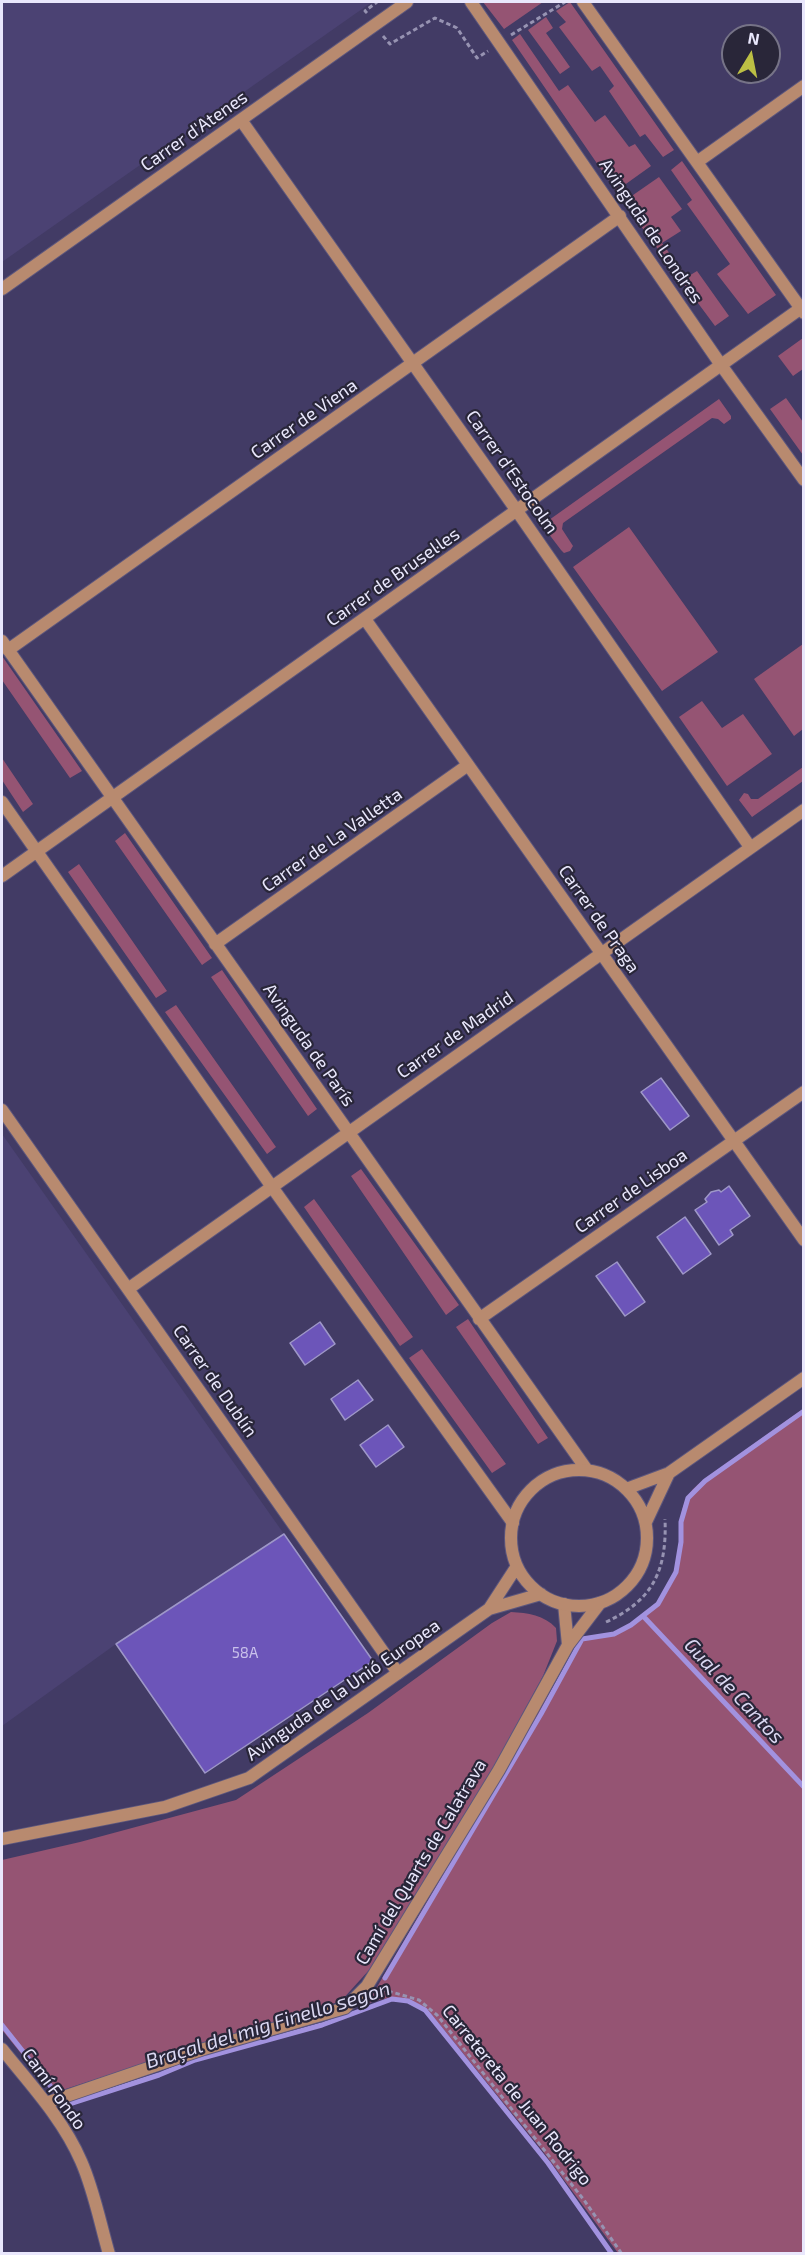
<!DOCTYPE html>
<meta charset="utf-8">
<style>
body{margin:0}
#map{position:relative;width:805px;height:2255px;overflow:hidden;background:#423b65;font-family:"Exo 2",sans-serif}
canvas{display:block}
.frame{position:absolute;inset:0;border:3px solid #e9e7fc;pointer-events:none}
.north{position:absolute;left:721px;top:24px;width:60px;height:60px;box-sizing:border-box;background:#292639;border:2px solid #767387;border-radius:50%;rotate:10deg;font-size:16px;font-weight:700;line-height:24px;text-align:center;color:#e9e7fc}
.north::after{content:'';display:block;margin:auto;width:21px;height:27px;background:#bcbf44;clip-path:polygon(50% 0,100% 100%,50% 72%,0 100%)}
</style>
<div id="map">
<canvas width="805" height="2255"></canvas>
<div class="frame"></div>
<div class="north">N</div>
</div>
<script>
const context = document.querySelector('canvas').getContext('2d');
context.lineJoin = 'round';
function fillPath(path, color) {
  context.fillStyle = color;
  context.fill(path, 'evenodd');
}
function strokePath(path, color, width, dash) {
  context.strokeStyle = color;
  context.lineWidth = width;
  context.lineCap = dash ? 'butt' : 'round';
  context.setLineDash(dash || []);
  context.stroke(path);
}
function label(font, color, halo, rows, align = 'center') {
  context.font = font + ' "Exo 2",sans-serif';
  context.lineWidth = 4.5;
  context.setLineDash([]);
  context.textBaseline = 'middle';
  context.strokeStyle = halo;
  context.fillStyle = color;
  for (const [text, x, y, turn = 0] of rows) {
    context.save();
    context.translate(x, y);
    context.rotate((+turn || 0) * Math.PI / 180);
    context.textAlign = isNaN(turn) ? turn : align;
    if (halo) context.strokeText(text, 0, 0);
    context.fillText(text, 0, 0);
    context.restore();
  }
}
fillPath(new Path2D(`
 M2 2H372L2 262Z
 M2 1134 284 1534 116 1644 2 1726Z`), '#4b4273');
fillPath(new Path2D(`
 M483 2H543L504 29Z
 M570 2 674 150 663 157 645 134 640 137 609 91 614 86 600 66 592 71 559 27 566 22 556 11Z
 M546 17 553 28 546 33 570 67 560 74 528 30Z
 M520 34 559 91 568 85 595 122 605 115 629 147 635 144 651 166 616 191 512 40Z
 M682 161 776 295 748 314 717 274 730 264 687 204 692 200 671 170Z
 M659 177 682 209 671 217 681 231 662 243 687 277 697 271 729 316 715 326 623 202Z
 M803 338V369L793 376 778 356Z
 M786 398 803 422V455L770 409Z
 M719 399 731 416V419L724 424 718 419 712 418 563 523 562 529 573 546 570 551 564 553 561 550 542 525Z
 M629 527 718 652 662 691 573 567Z
 M803 644V729L794 736 754 679Z
 M2 656 82 771 70 778 2 680Z
 M702 701 722 728 743 714 772 754 727 786 679 717Z
 M2 758 33 804 23 812 2 780Z
 M803 767V781L752 817 739 800 744 793 748 794 751 799H758Z
 M125 833 212 958 202 965 115 841Z
 M79 864 167 991 156 998 68 872Z
 M222 970 317 1109 308 1116 211 977Z
 M176 1005 276 1147 267 1154 165 1012Z
 M361 1169 459 1305 446 1315 351 1176Z
 M314 1199 413 1337 400 1346 304 1207Z
 M468 1319 548 1438 538 1444 456 1327Z
 M422 1349 506 1464 492 1473 409 1358Z
 M803 1409V2253H618L542 2150 427 2009C404 1996 392 1995 367 2004L580 1641C588 1635 601 1635 611 1633 628 1629 645 1616 656 1603 671 1586 678 1564 679 1543 680 1527 679 1512 687 1498 691 1489 699 1484 706 1478Z
 M511 1612C528 1613 544 1615 556 1628L557 1641 543 1676 471 1809 370 1969 341 2001 53 2093 2 2030V1860L80 1842 236 1800 368 1713 492 1623Z`), '#955473');
strokePath(new Path2D(`
 M644 1617 804 1787
 M385 1978 541 1714 582 1639 614 1634 631 1625 658 1604 676 1572 681 1542V1522L688 1498 705 1481 804 1411
 M2 2025 56 2093
 M66 2105 159 2075 195 2060 322 2025 392 1999 408 2001 425 2010 548 2163 612 2254`), '#a292df', 5);
const building = new Path2D(`
 M661 1078 689 1116 670 1130 641 1092Z
 M729 1186 750 1216 730 1230 733 1235 719 1245 695 1210 707 1202 705 1199 711 1192 719 1190 721 1192Z
 M685 1217 711 1254 683 1274 657 1237Z
 M617 1262 645 1302 625 1316 596 1276Z
 M320 1322 335 1344 305 1365 290 1343Z
 M358 1380 373 1400 345 1420 331 1399Z
 M388 1425 404 1447 376 1467 360 1445Z
 M284 1534 373 1661 205 1773 116 1644Z`);
fillPath(building, '#6c55b9');
strokePath(building, '#9e97c8', 1.5);
const minor = new Path2D(`
 M471 2 721 365 804 480
 M583 2 804 313
 M241 120 517 511 750 847
 M697 162 804 86
 M2 289 407 2
 M365 619 804 1240
 M2 641 587 1470
 M8 650 620 216
 M2 802 272 1187 513 1523
 M2 876 804 306
 M215 944 468 765
 M2 1110 398 1673
 M128 1289 804 810
 M479 1319 804 1092
 M564 1604 568 1645
 M2 2049C30 2084 63 2119 81 2161 94 2190 100 2223 109 2254
 M46 2103 204 2049 345 2008 367 1986 499 1770 568 1645 600 1603`);
const tertiary = new Path2D(`
 M511 1538a68 68 0 1 1 136 0a68 68 0 1 1-136 0Z
 M626 1489 669 1473 804 1378
 M646 1522 669 1473
 M489 1609 517 1566
 M2 1839 165 1807 249 1778 489 1609 541 1594`);
strokePath(minor, '#5d577d', 14);
strokePath(tertiary, '#5d577d', 14);
strokePath(new Path2D(`
 M367 13 365 11 377 2
 M511 35 565 2
 M383 36 390 44 435 18 457 28 477 58 488 51
 M606 1622C654 1600 667 1569 665 1519
 M381 1989 419 2000 437 2015 584 2200 622 2254`), '#9793b2', 3, [4.5, 3]);
strokePath(minor, '#b88a6f', 12);
strokePath(tertiary, '#b88a6f', 12);
label('15px', '#cac2eb', null, [
 ["58A",245,1653]
]);
label('18px', '#e9e7fc', '#292639', [
 ["Carrer d'Atenes",194,131,-35],
 ["Avinguda de Londres",651,231,56],
 ["Carrer de Viena",304,419,-35],
 ["Carrer d'Estocolm",512,472,55],
 ["Carrer de Brusel·les",393,577,-35],
 ["Carrer de La Valletta",332,840,-35],
 ["Carrer de Praga",599,919,55],
 ["Carrer de Madrid",455,1035,-35],
 ["Avinguda de París",309,1045,55],
 ["Carrer de Lisboa",631,1191,-35],
 ["Carrer de Dublín",215,1381,55],
 ["Avinguda de la Unió Europea",343,1690,-35],
 ["Camí del Quarts de Calatrava",421,1862,-59],
 ["Camí Fondo",54,2089,54],
 ["Carretereta de Juan Rodrigo",517,2095,51]
]);
label('italic 20px', '#dad7f1', '#292639', [
 ["Gual de Cantos",734,1691,47],
 ["Braçal del mig Finello segon",268,2025,-17]
]);
</script>
